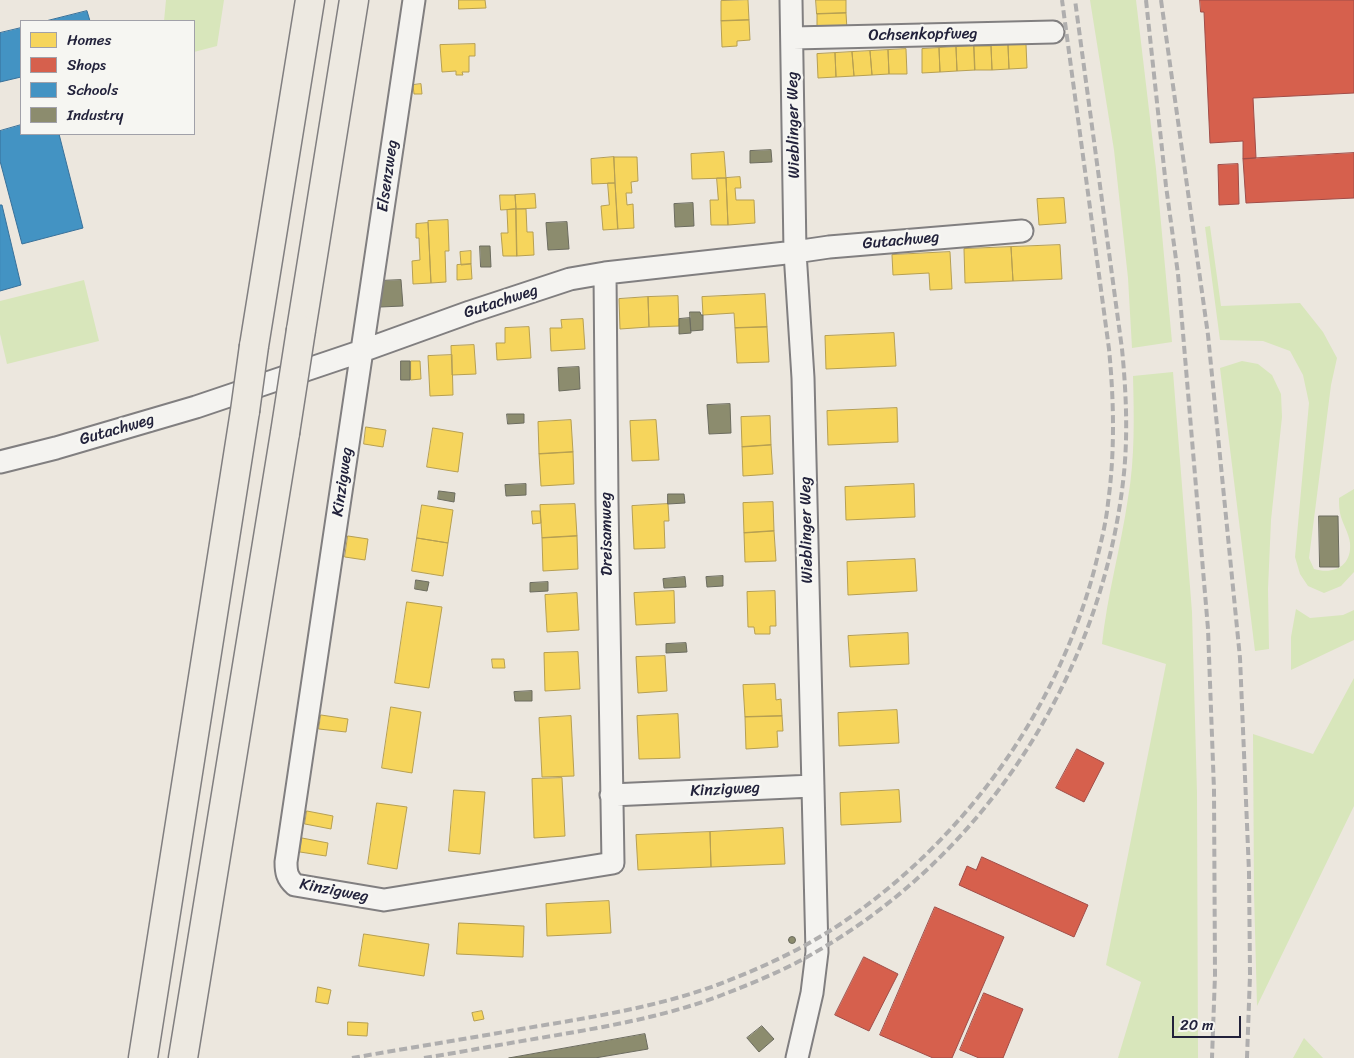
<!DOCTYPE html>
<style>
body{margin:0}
#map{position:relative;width:1354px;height:1058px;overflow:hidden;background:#ece7de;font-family:Sriracha,sans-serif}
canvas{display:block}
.legend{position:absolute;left:20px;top:20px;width:175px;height:115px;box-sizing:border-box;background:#f6f6f2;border:1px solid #a1a1a9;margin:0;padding:6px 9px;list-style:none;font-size:15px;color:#22223b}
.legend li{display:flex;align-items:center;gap:10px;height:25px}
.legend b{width:25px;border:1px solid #a1a1a9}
.scale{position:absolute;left:1172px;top:1016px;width:69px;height:22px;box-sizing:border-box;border:2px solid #22223b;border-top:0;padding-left:6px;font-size:15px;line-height:18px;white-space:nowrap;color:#22223b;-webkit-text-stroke:4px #f6f6f2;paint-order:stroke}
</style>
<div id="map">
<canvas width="1354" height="1058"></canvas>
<ul class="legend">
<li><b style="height:14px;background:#f6d55c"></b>Homes</li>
<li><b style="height:14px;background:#d6604d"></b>Shops</li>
<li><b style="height:14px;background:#4393c3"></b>Schools</li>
<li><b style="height:14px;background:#8c8c6e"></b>Industry</li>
</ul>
<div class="scale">20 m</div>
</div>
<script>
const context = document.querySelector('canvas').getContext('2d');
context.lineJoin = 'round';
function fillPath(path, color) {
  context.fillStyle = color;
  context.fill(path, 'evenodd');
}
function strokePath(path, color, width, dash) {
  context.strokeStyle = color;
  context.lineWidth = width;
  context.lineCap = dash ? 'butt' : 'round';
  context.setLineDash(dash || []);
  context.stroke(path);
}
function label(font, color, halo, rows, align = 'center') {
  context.font = font + ' Sriracha,sans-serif';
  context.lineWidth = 5;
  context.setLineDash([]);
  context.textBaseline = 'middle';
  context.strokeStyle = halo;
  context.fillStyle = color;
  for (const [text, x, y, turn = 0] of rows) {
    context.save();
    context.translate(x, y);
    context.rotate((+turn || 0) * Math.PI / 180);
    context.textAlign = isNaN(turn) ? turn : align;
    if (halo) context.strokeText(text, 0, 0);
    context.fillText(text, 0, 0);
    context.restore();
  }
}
fillPath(new Path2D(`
 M166 0H224L217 46 194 52V21H164Z
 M1090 0H1136L1156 169 1172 342 1132 348 1128 278 1114 150Z
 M1210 226 1221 306 1300 303 1323 332 1337 358 1331 385 1309 558 1314 569C1334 575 1352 566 1350 543 1349 533 1342 523 1340 513 1339 508 1339 503 1339 498L1354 489V572L1341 586 1324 593 1308 586 1300 574 1295 557 1309 403 1303 375 1290 351 1263 341 1220 340 1205 227Z
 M84 280 99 341 7 364 0 334V301Z
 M1242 361 1258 364 1272 375 1281 394 1282 417 1271 520 1268 589 1269 649 1255 651 1220 368Z
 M1173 372 1192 612 1197 793 1198 1058H1118L1141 982 1106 965 1166 664 1102 644C1107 595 1121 547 1128 498 1135 458 1134 417 1133 376Z
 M1296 609 1310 618 1343 615 1354 610V640L1291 670V637Z
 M1354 678V806L1257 1006 1254 892 1253 734 1313 754Z
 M1304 1038 1323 1058H1293Z`), '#d8e6bb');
const homes = new Path2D(`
 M459 0H485L486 8 459 9Z
 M748 0 749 20 721 21V1Z
 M816 0H846V13L817 14Z
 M846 13 847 30 817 32V14Z
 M749 20 750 40 737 41V46L722 47 721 21Z
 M475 44V56H469V72H462L463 75H456V71L442 72 440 45Z
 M1026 44 1027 68 1009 69 1008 45Z
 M1008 45 1009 69 992 70 991 46Z
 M974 46 975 70 957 71 956 47Z
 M974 46H991L992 70H975Z
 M956 47 957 71 940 72 939 48Z
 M939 48 940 72 922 73V49Z
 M906 49 907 74H889L888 50Z
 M888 50 889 74 872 75 870 51Z
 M870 51 872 75 854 76 852 52Z
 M852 52 854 76 836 77 835 53Z
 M835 53 836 77 818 78 817 54Z
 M421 84 422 94H414L413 85Z
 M724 152 726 178 692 179 691 154Z
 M614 157H637L638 181 631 182 632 193H626L627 205 633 204 634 228 618 229Z
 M614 157 615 183 592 184 591 159Z
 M740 177 741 188H735L736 200H754L755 223 728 225 726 178Z
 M717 178H726L728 225H711L710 200H718Z
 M608 183H615L618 229 603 230 601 206 609 205Z
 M535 194 536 208 516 209 515 195Z
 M500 195H515L516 209 501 210Z
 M1064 198 1066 223 1039 225 1037 199Z
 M516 209 517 256H503L501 233H508L507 210Z
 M516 209H526L527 232H533L534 255 517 256Z
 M448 220 449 251H445L446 282 431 283 428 221Z
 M428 223 431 283 413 284 412 261 420 260 419 238H416V224Z
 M1060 245 1062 279 1013 281 1011 247Z
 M1011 247 1013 281 965 283 964 249Z
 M471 251V264L461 265 460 252Z
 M950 252 952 289 930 290 929 273 893 275 892 255Z
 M471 264 472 279 457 280V265Z
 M765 294 767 327 735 328 734 313 703 315 702 297Z
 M678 296 679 326 649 327 648 297Z
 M648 297 649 327 620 329 619 299Z
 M583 319 585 349 551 351 550 328H562L561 320Z
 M529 327 531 358 497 360 496 343H505V328Z
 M767 327 769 362 737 363 735 328Z
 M894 333 896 366 826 369 825 336Z
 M474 345 476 374 452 375 451 346Z
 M452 355 453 395 430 396 428 356Z
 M411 361H420L421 379 411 380Z
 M897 408 898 442 828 445 827 411Z
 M770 416 771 445 742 447 741 417Z
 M571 420 573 452 539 454 538 422Z
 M656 420 659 460 632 461 630 421Z
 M366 427 386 430 383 447 364 444Z
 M433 428 463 433 458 472 427 467Z
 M771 445 773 474 743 476 742 447Z
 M573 452 574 484 541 486 539 454Z
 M914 484 915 517 846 520 845 487Z
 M773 502 774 531 744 533 743 503Z
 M575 504 577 536 542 538 540 505Z
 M668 504 669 521H664L665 548 634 549 632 506Z
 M422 505 453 510 448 543 417 538Z
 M532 511H540L541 523 533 524Z
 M774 531 776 561 745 562 744 533Z
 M348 536 368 539 365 560 345 557Z
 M577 536 578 569 543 571 542 538Z
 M417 538 448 543 443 576 412 571Z
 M915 559 917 591 848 595 847 562Z
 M674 591 675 623 636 625 634 593Z
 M775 591 776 626H770V634H755L754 627H748L747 592Z
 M577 593 579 630 547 632 545 595Z
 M407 602 442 607 429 688 395 683Z
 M908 633 909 664 850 667 848 636Z
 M578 652 580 689 545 691 544 653Z
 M665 656 667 691 638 693 636 657Z
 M492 659H504L505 668H493Z
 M775 684 776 700 781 699 782 716 745 717 743 685Z
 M391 707 421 712 412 773 382 768Z
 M897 710 899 743 839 746 838 713Z
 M678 714 680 758 639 759 637 716Z
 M321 715 348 719 346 732 319 729Z
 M571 716 574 776 542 777 539 718Z
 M782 716 783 731H777L778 747 746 749 745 717Z
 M562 778 565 836 534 838 532 779Z
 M454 790 485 792 480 854 449 851Z
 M899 790 901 822 841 825 840 793Z
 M377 803 407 807 397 869 368 864Z
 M307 811 333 816 331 829 305 824Z
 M783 828 785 864 711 867 710 832Z
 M710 832 711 867 638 870 636 835Z
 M302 838 328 843 326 856 300 852Z
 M609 901 611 933 547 936 546 904Z
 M459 923 524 926 523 957 457 954Z
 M364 934 429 944 424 976 359 966Z
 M318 987 331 990 328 1004 316 1002Z
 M482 1011 484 1019 474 1021 472 1013Z
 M348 1022 368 1023 367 1036 348 1035Z`);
fillPath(homes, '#f6d55c');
strokePath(homes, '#b69f52', 1);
const shops = new Path2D(`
 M1200 0H1354V93L1253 98 1256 158 1243 159V141L1210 143 1204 12H1201Z
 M1354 153V198L1246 203 1243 159Z
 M1238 164 1239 204 1219 205 1218 165Z
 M1077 749 1104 763 1084 802 1056 788Z
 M982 857 1088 905 1074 937 959 885 967 866 976 870Z
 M935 907 1004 937 952 1058H933L880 1035Z
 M864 957 898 974 869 1031 835 1015Z
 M984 993 1023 1009 1003 1058H979L960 1050Z`);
fillPath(shops, '#d6604d');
strokePath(shops, '#a04d48', 1);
const schools = new Path2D(`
 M87 11 90 21H46Z
 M21 28V77L0 82V33Z
 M21 125V134H59L83 228 22 244 0 161V131Z
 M0 205H2L21 285 0 291Z`);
fillPath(schools, '#4393c3');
strokePath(schools, '#39719a', 1);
const industry = new Path2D(`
 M771 150 772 162 750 163V151Z
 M693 203 694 226 675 227 674 204Z
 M567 222 569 249 548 250 546 223Z
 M480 246H490L491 267H481Z
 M401 280 403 306 380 307 378 281Z
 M690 312H700L701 315H703V330L691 331Z
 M690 318 691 333 679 334V319Z
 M401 361H410V380H401Z
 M579 367 580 389 559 391 558 368Z
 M730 404 731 433 709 434 707 405Z
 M507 414H524V423L508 424Z
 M526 484V495L506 496 505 485Z
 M439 491 455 493 454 502 438 499Z
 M668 494H684L685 503 668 504Z
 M1319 516H1338L1339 567H1320Z
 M723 576V586L707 587 706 577Z
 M685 577 686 587 664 588 663 579Z
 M416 580 429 582 427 591 415 589Z
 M548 582V591L530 592V583Z
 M686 643 687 652 666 653V644Z
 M532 691V701H515L514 692Z
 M788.5 940a3.5 3.5 0 1 1 7 0a3.5 3.5 0 1 1-7 0Z
 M762 1026 774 1039 759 1052 747 1038Z
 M645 1034 648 1049 595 1058H509Z`);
fillPath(industry, '#8c8c6e');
strokePath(industry, '#6c6c5f', 1);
const minor = new Path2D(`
 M414 0 286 862C286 872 287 878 295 885L384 900 613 863 607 502 605 273
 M791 0 795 252 803 378 817 952 812 993 797 1058
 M793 38 1053 32
 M0 462 56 448 196 407 362 351 470 312 570 279 605 273 795 252 829 247 1022 231
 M611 795 813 786`);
const trunk = new Path2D(`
 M301 330 354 0
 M254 346 310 0
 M143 1058 245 411
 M183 1058 285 433`);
strokePath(minor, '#817f80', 25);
strokePath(trunk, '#817f80', 31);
strokePath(minor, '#f4f3f0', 21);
strokePath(trunk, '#ede9e1', 28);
strokePath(new Path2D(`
 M1146 0 1166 186 1178 274 1208 629 1214 790 1215 975 1212 1058
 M1161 0 1208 335 1240 658 1249 872 1250 975 1247 1058
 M352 1058C408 1048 465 1039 521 1029 587 1018 654 1008 717 985 759 969 801 950 839 925 964 841 1057 712 1095 567 1100 546 1106 524 1108 503 1115 452 1114 401 1109 349L1062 0
 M424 1058C467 1051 509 1043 552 1036 610 1026 667 1016 722 995 753 983 785 970 814 953 987 855 1104 670 1124 473 1128 432 1126 390 1122 349L1075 0`), '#afaeae', 4, [8, 4]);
const trunkBridge = new Path2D(`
 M245 411 254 346
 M285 433 301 330`);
strokePath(trunkBridge, '#817f80', 31, []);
strokePath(trunkBridge, '#ede9e1', 28);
label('16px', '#22223b', '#f6f6f2', [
 ["Ochsenkopfweg",923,35,-1],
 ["Wieblinger Weg",794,125,-91],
 ["Elsenzweg",388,176,-82],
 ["Gutachweg",901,241,-5],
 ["Gutachweg",501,302,-18],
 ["Gutachweg",117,430,-16],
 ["Kinzigweg",343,482,-82],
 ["Wieblinger Weg",807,530,-91],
 ["Dreisamweg",607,534,-91],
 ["Kinzigweg",725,790,-3],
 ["Kinzigweg",334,891,11]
]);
</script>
